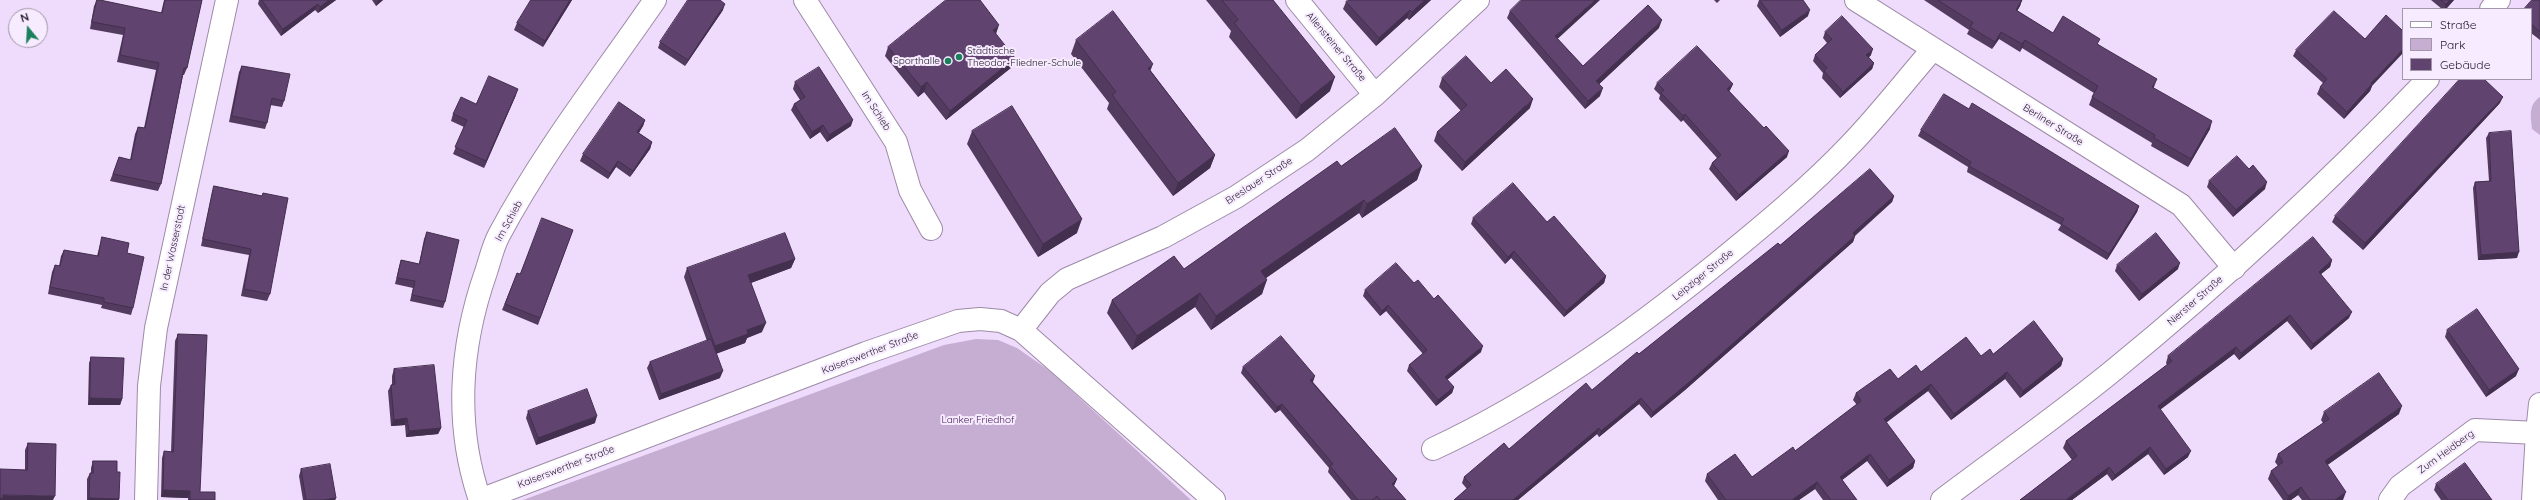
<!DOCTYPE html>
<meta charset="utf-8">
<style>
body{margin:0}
#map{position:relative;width:2540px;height:500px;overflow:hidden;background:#efdbfb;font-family:Quicksand,sans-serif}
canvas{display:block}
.legend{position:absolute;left:2402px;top:8px;width:130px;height:72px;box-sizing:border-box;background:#f7ebff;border:1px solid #a197a8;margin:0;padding:5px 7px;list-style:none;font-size:12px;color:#211a26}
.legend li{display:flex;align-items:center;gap:8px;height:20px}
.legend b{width:20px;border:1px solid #a197a8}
.north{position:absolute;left:8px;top:8px;width:40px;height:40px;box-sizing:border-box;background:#f7ebff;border:1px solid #a197a8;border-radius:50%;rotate:342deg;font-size:11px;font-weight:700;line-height:16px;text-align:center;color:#211a26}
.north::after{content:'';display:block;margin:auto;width:14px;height:18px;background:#1b815c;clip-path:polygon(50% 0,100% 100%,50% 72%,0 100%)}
</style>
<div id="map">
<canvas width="2540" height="500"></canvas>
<ul class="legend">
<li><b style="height:5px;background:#fff"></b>Straße</li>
<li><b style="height:11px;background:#c6aed3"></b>Park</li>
<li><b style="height:11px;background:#60436f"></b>Gebäude</li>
</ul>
<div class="north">N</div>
</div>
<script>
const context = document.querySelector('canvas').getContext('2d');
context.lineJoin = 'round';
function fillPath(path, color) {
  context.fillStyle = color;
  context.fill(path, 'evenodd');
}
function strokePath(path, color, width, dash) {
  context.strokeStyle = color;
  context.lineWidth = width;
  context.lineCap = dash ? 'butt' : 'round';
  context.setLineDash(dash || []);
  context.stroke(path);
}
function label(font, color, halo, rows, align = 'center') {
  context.font = font + ' Quicksand,sans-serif';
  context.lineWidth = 4;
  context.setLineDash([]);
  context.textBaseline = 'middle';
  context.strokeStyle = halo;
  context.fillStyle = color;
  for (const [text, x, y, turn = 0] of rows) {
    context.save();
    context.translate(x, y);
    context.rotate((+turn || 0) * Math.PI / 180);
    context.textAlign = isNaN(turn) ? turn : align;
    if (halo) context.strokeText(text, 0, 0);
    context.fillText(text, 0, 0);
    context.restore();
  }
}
fillPath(new Path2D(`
 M2540 97V135L2532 129C2531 116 2528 105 2540 97Z
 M976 339 998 340 1017 348 1050 371 1191 500H523L944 345Z`), '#c6aed3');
const minor = new Path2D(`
 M805 0 896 142 910 190 931 229
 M1297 0 1375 95
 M1856 0 2181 205 2234 268
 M1021 330 1050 293 1067 279 1163 237 1236 197 1307 150 1375 95 1478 0
 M2537 433 2540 404
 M1433 449C1538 400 1630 334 1720 261 1764 225 1810 187 1850 145 1879 115 1905 81 1933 49
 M146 500 149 386 156 328 227 0
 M480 500C454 425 460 346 486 272 490 260 493 246 499 235 543 152 602 77 655 0
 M2390 500 2400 486 2475 430 2537 433 2533 500`);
const tertiary = new Path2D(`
 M2491 9 2499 0
 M480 500 866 353 958 321 980 319 1001 321 1021 330 1214 500
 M1942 500C1999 457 2059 415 2115 369 2225 279 2329 182 2428 79`);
strokePath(minor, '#9d8ba8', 24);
strokePath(tertiary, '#9d8ba8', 24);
strokePath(minor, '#fff', 22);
strokePath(tertiary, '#fff', 22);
fillPath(new Path2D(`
 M97 0 161 13 164 0H202L187 68 184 75H183L161 184 158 191 110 181 119 157 130 160 135 134 138 127 144 128 156 70 117 62 123 35 90 29 94 6Z
 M259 0H336L318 13 315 10 281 36 258 4Z
 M372 0H383L376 6Z
 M531 0H572L543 47 514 30 517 23Z
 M1206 0H1273L1330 91 1296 119 1229 37 1231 31Z
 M1431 0 1409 20 1407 18 1376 46 1343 9 1346 2Z
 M1714 0H1720L1717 3Z
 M1759 0 1808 16 1780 37 1757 6Z
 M1924 0H2022L2020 6 2017 11 2053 33 2098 44 2154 87 2153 88 2210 129 2188 167 2151 146 2152 143 2089 105 2092 97 2094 93 2022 48 2020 52 1999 39 1992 49 1967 34 1969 30Z
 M2431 0H2454L2446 9H2442Z
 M2540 0V40L2531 33V9Z
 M723 10 685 66 658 48 660 42Z
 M1510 11 1558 39 1583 66 1659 28 1599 84 1600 96 1585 109 1507 18Z
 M1825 32 1871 55 1869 57 1874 63 1872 69 1840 98 1822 78 1823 73 1813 61 1815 55 1827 43 1823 38Z
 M996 34 1012 67 946 120 924 92 918 97 885 56 888 47Z
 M1076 40 1151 71 1215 155 1210 168 1173 196 1107 109 1109 103 1071 54Z
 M2296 50 2372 86 2370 91 2344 119 2317 94 2320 87 2323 83 2293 56Z
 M242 66 284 101 282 107 270 105 267 123 265 129 229 122 239 72Z
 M1442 78 1491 83 1530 108 1462 171 1434 141 1437 132 1461 111 1439 87Z
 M795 82 851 126 827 142 820 132 810 139 791 110 794 104 800 100 793 89Z
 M1657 83 1733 84 1730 90 1729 91 1787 157 1736 201 1709 169 1712 163 1717 158 1683 120 1681 122 1659 99 1660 95 1654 89Z
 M516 95 484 168 453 154 464 127 451 121 453 114 476 104Z
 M2500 103 2363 250 2332 222 2335 216Z
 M1969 109 2139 206 2137 212 2107 260 2058 230 2061 225 1967 172 1968 167 1918 136 1921 130Z
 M645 120 643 126 639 133 652 142 650 149 630 177 616 167 608 179 580 161 583 154Z
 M972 131 1077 233 1038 257 967 144Z
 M2489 133 2517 258 2478 260 2473 188 2475 182 2489 181 2486 138Z
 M1341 166H1422L1417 180 1362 218 1359 213 1266 278 1262 294 1211 330 1195 307 1132 350 1107 313 1112 300 1184 269Z
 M2209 181 2265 189 2233 217 2207 187Z
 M214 186 262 196 263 193 270 294 267 301 241 296 249 255 201 246 212 193Z
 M1894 196 1892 202 1855 236 1853 242 1685 390 1651 418 1639 404 1599 437 1597 434 1518 500H1454L1467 489 1462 483 1464 477 1509 449 1592 390 1780 245Z
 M1473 218 1547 222 1606 276 1604 283 1564 317 1511 258 1505 264 1471 224Z
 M573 230 538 325 502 310 517 273 520 274Z
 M427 232 445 302 443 308 410 301 413 288 395 284 399 267 401 260 419 264 424 239Z
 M102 237 127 253 133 308 131 315 101 308 102 305 48 294 52 272 55 265 59 266 61 256 64 250 97 256 100 244Z
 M795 259 791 268 751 283 762 332 747 338 745 343 716 354 720 378 659 400 647 368 650 362 707 341 684 277 687 268Z
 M2332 260 2330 267 2321 274 2349 318 2311 350 2287 321 2239 360 2234 354 2160 409 2188 457 2164 475 2148 454 2112 481 2107 474 2072 500H2020L2072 460 2063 448 2066 441 2167 365 2166 363 2168 356Z
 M2117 265 2178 269 2139 301 2115 271Z
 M1414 283 1481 352 1447 380 1454 387 1452 393 1436 406 1407 371 1409 365 1423 354 1386 311 1380 316 1363 296 1365 290Z
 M2447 330 2516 376 2486 397 2445 337Z
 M178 334 200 492 215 500H188V498L161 497 162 458 164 451 171 452 175 341Z
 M1993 354 2063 359 2061 366 2020 398 2005 379 1951 420 1928 391 1886 422 1915 461 1913 468 1887 487 1867 461 1842 480 1857 500H1823L1815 489 1799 500H1718L1705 481 1707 474 1752 477 1795 451 1857 405 1853 400 1856 393 1921 372 1981 356Z
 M91 357 122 399 120 405H88L89 363Z
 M1243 367 1313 382 1397 479 1394 486 1406 500H1351L1328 472 1329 468 1280 410 1275 413 1241 373Z
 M394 369 441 428 438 434 406 437 405 425 391 426 388 391 391 385H392V376Z
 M528 411 595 423 536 445 526 418Z
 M2324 412 2399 414 2327 465 2343 500H2302L2298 495 2291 500H2283L2268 479 2271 471 2278 466 2275 462 2278 454 2323 423 2321 420Z
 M28 443 53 500 25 470V450Z
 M93 461 117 472 119 499V500H87V479L90 473H91V468Z
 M301 469 336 498 335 500H303L299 476Z
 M2436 484 2492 500H2441L2434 490Z`), '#533a5f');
fillPath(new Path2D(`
 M329 0H336L318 13 320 7Z
 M378 0H383L376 6Z
 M570 0H572L543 47 545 41Z
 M1425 0H1431L1409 20 1412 12Z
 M1595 0H1600L1552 44 1555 36Z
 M2022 0 2020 6 2013 18 2016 10Z
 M2450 0H2454L2446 9H2445L2446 4Z
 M318 4 315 10 281 36 283 29Z
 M725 4 723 10 685 66 688 60Z
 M1410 10 1407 18 1376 46 1379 38Z
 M1810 10 1808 16 1780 37 1782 30Z
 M1662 20 1659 28 1594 89 1596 81Z
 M999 25 996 34 989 39 993 30Z
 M2001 32 1999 39 1992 49 1995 42Z
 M2025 40 2022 48 2020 52 2022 44Z
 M1873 49 1871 55 1864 62 1866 55Z
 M2403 49V53L2372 86 2370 91 2344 119 2347 112 2371 83Z
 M1015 58 1012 67 946 120 950 111Z
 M1874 63 1872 69 1840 98 1843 92Z
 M1153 64 1148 77V68Z
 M1335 77 1330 91 1296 119 1301 105Z
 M2157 79 2154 87 2149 95 2152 87Z
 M927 82 924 92 918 97 921 87Z
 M1733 84 1730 90 1725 95 1727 89Z
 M1603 88 1600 96 1585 109 1588 101Z
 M518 89 516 95 484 168 486 161Z
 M2503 97 2500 103 2363 250 2365 243Z
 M1533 99 1530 108 1462 171 1465 162Z
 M1685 114 1683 120 1681 122 1683 116Z
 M645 120 643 126 635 138 637 132Z
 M853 120 851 126 827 142 829 135Z
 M2212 121 2210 129 2188 167 2191 159Z
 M823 125 820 132 810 139 812 132Z
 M652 142 650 149 630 177 633 171Z
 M1789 151 1787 157 1736 201 1739 195Z
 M1215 155 1210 168 1173 196 1178 183Z
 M618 161 616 167 608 179 610 173Z
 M1422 166 1417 180 1362 218 1367 204Z
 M2267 182 2265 189 2233 217 2236 210Z
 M1894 196 1892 202 1850 239 1853 233Z
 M1364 200 1359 213 1256 285 1261 271Z
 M2139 206 2137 212 2107 260 2109 254Z
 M1082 219 1077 233 1038 257 1043 244Z
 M1855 236 1853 242 1685 390 1651 418 1653 412Z
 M1514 251 1511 258 1505 264 1508 257Z
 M2519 252 2517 258 2478 260 2481 255Z
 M795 259 791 268 745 285 748 275Z
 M2332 260 2330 267 2316 278 2319 272Z
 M2180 263 2178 269 2139 301 2142 294Z
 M1606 276 1604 283 1564 317 1566 311Z
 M1267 280 1262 294 1211 330 1216 316Z
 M1200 293 1195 307 1132 350 1137 336Z
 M1388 305 1386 311 1380 316 1382 311Z
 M2352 312 2349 318 2311 350 2313 344Z
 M2290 315 2287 321 2239 360 2241 353Z
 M766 323 762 332 747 338 745 343 712 355 715 346 747 330Z
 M1483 346 1481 352 1443 383 1445 377Z
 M2236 347 2234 354 2156 413 2158 406Z
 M2063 359 2061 366 2020 398 2023 391Z
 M2519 369 2516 376 2486 397 2489 390Z
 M723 371 720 378 659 400 661 394Z
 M2007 372 2005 379 1951 420 1954 414Z
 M1315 376 1313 382 1308 386 1310 380Z
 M1931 384 1928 391 1882 426 1884 419Z
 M1454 387 1452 393 1436 406 1438 400Z
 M90 398 122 399 120 405H88Z
 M1641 398 1639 404 1599 437 1601 431Z
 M1282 404 1280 410 1275 413 1277 407Z
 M2402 406 2399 414 2322 469 2325 461Z
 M597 416 595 423 536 445 538 438Z
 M407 418 405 425 391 426 394 420Z
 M441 428 438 434 406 437 409 431Z
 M1599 428 1597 434 1518 500H1513Z
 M2150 447 2148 454 2112 481 2115 475Z
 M2191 451 2188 457 2164 475 2166 469Z
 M1870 454 1867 461 1837 484 1840 477Z
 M1915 461 1913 468 1887 487 1889 480Z
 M2109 467 2107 474 2072 500H2066Z
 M1397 479 1394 485 1390 490 1392 484Z
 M1817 482 1815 489 1799 500H1792Z
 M2301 487 2298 495 2291 500H2287L2288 496Z
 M163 490 190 491 188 498 161 497Z
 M2346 492 2343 500H2335Z
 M3 495 55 496 53 500H0V498Z
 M89 498 119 499V500H88Z
 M336 498 335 500H323Z`), '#432f4e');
const building = new Path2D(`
 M97 0H100L162 13 165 0H202L187 68H184L161 184 113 174 119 157 131 160 138 127 145 128 159 63 120 55 125 28 92 22Z
 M262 0H329L320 7 318 4 283 29Z
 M531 0H570L545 41 517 23Z
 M688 0H720L725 4 688 60 660 42Z
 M946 0H980L999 25 993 30 1015 58 950 111 927 82 921 87 888 47Z
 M1222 0H1273L1335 77 1301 105 1234 23 1238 20Z
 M1348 0H1425L1412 12 1410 10 1379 38 1346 2Z
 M1521 0H1595L1555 36 1583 66 1648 5 1662 20 1596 81 1603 88 1588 101 1510 11Z
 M1760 0H1803L1810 10 1782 30Z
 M1938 0H2022L2016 10 2053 33 2063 16 2100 39 2097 44 2157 79 2152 87 2212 121 2191 159 2154 138 2155 135 2092 97 2098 86 2025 40 2022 44 2001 32 1995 42 1970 27 1973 23Z
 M2441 0H2450L2446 4Z
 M2532 0H2540V32L2531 24V9H2524Z
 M1113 11 1153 64 1148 68 1215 155 1178 183 1112 95 1116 92 1076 40Z
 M2334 11 2365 39 2386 15 2403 31V49L2371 83 2372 84 2347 112 2320 87 2327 79 2296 50Z
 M1842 16 1873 49 1866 55 1874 63 1843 92 1824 71 1827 68 1815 55 1832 39 1825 32Z
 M1697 46 1733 84 1727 89 1764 128 1766 126 1789 151 1739 195 1712 163 1721 155 1685 114 1683 116 1661 93 1664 90 1657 83Z
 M1466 56 1491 83 1506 69 1533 99 1465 162 1437 132 1467 105 1442 78Z
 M242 66 290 74 284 101 272 98 267 123 232 116Z
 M819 67 853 120 829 135 823 125 812 132 794 104 805 97 795 82Z
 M489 76 518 89 486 161 455 147 467 120 453 114 461 97 476 104Z
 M2460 79H2484L2503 97 2365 243 2335 216Z
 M1944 94 1969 109 1972 103 2139 206 2109 254 2061 224 2064 219 1969 166 1971 162 1921 130Z
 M619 102 645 120 637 132 652 142 633 171 618 161 610 173 583 154Z
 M1012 106 1082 219 1043 244 972 131Z
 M1395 128 1422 166 1367 204 1364 200 1261 271 1267 280 1216 316 1200 293 1137 336 1112 300 1174 256 1184 269 1337 161 1341 166Z
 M2511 131 2519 252 2481 255 2475 182 2491 181 2489 133Z
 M2237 156 2249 169 2253 165 2267 182 2236 210 2209 181Z
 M1870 169 1894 196 1853 233 1855 236 1687 384 1653 412 1641 398 1601 431 1599 428 1513 500H1454L1471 485 1464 477 1504 443 1509 449 1586 383 1592 390 1637 352 1639 354 1778 243 1780 245Z
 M1513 183 1547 222 1554 216 1606 276 1566 311 1514 251 1508 257 1473 218Z
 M214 186 262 196 263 193 288 198 270 294 244 289 251 249 203 239Z
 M542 218 573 230 540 318 505 304 517 273 520 274Z
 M427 232 459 240 445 302 412 295 415 281 397 278 401 260 419 264Z
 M785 233 795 259 748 275 766 323 747 330 748 334 715 346 687 268Z
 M2156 233 2180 263 2142 294 2117 265Z
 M102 237 129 243 127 253 144 257 133 308 104 302V298L50 287 55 265 60 266 64 250 98 256Z
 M2313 237 2332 260 2319 272 2352 312 2313 344 2290 315 2241 353 2236 347 2158 406 2191 451 2166 469 2150 447 2115 475 2109 467 2066 500H2020L2077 456 2066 441 2172 361 2168 356Z
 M1396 263 1414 283 1418 280 1434 299 1438 295 1483 346 1445 377 1454 387 1438 400 1409 365 1427 350 1388 305 1382 311 1365 290Z
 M2477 309 2519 369 2489 390 2447 330Z
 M2034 321 2063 359 2023 391 2007 372 1954 414 1931 384 1884 419 1915 461 1889 480 1870 454 1840 477 1857 500H1831L1817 482 1792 500H1726L1707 474 1735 454 1752 477 1793 447 1795 451 1861 401 1856 393 1890 369 1898 379 1916 365 1921 372 1966 337 1981 356 1990 349 1993 354Z
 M178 334 207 335 200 492H215V500H190V491L163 490 164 451 173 452Z
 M1281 336 1315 376 1310 380 1397 479 1392 484 1406 500H1380L1377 496 1372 500H1358L1330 466 1333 464 1282 404 1277 407 1243 367Z
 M711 339 723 371 661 394 650 362Z
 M91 357 124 358 122 399 90 398Z
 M434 365 441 428 409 431 407 418 394 420 391 385 395 384 394 369Z
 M2379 373 2402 406 2325 461 2346 492 2335 500H2310L2301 487 2288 496 2271 471 2283 462 2278 454 2329 419 2324 412Z
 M587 389 597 416 538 438 528 411Z
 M28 443 56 444 55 496 3 495V499L0 498V469L27 470Z
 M93 461H117V472H120L119 499 89 498 90 473H93Z
 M2465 463 2492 500H2448L2436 484Z
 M330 464 336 498 323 500H306L301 469Z`);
fillPath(building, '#60436f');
strokePath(building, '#432f4e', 1);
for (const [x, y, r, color] of [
 [959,57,4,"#1b815c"],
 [948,61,4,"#1b815c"]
]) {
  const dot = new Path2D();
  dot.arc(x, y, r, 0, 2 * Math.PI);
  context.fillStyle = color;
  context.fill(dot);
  strokePath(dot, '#f7ebff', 1.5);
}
label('10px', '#211a26', '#f7ebff', [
 ["Allensteiner Straße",1336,47,50],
 ["Im Schieb",876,111,57],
 ["Berliner Straße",2053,125,32],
 ["Breslauer Straße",1259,181,-33],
 ["Im Schieb",509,221,-61],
 ["In der Wasserstadt",173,248,-78],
 ["Leipziger Straße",1703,275,-39],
 ["Nierster Straße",2195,301,-41],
 ["Kaiserswerther Straße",870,353,-21],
 ["Zum Heidberg",2446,452,-36],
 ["Kaiserswerther Straße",566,467,-21]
]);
label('10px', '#211a26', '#f7ebff', [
 ["Städtische",967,51],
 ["Theodor-Fliedner-Schule",967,63],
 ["Sporthalle",940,61,"right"]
], 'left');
label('10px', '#431a56', '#f7ebff', [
 ["Lanker Friedhof",978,420]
]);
</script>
